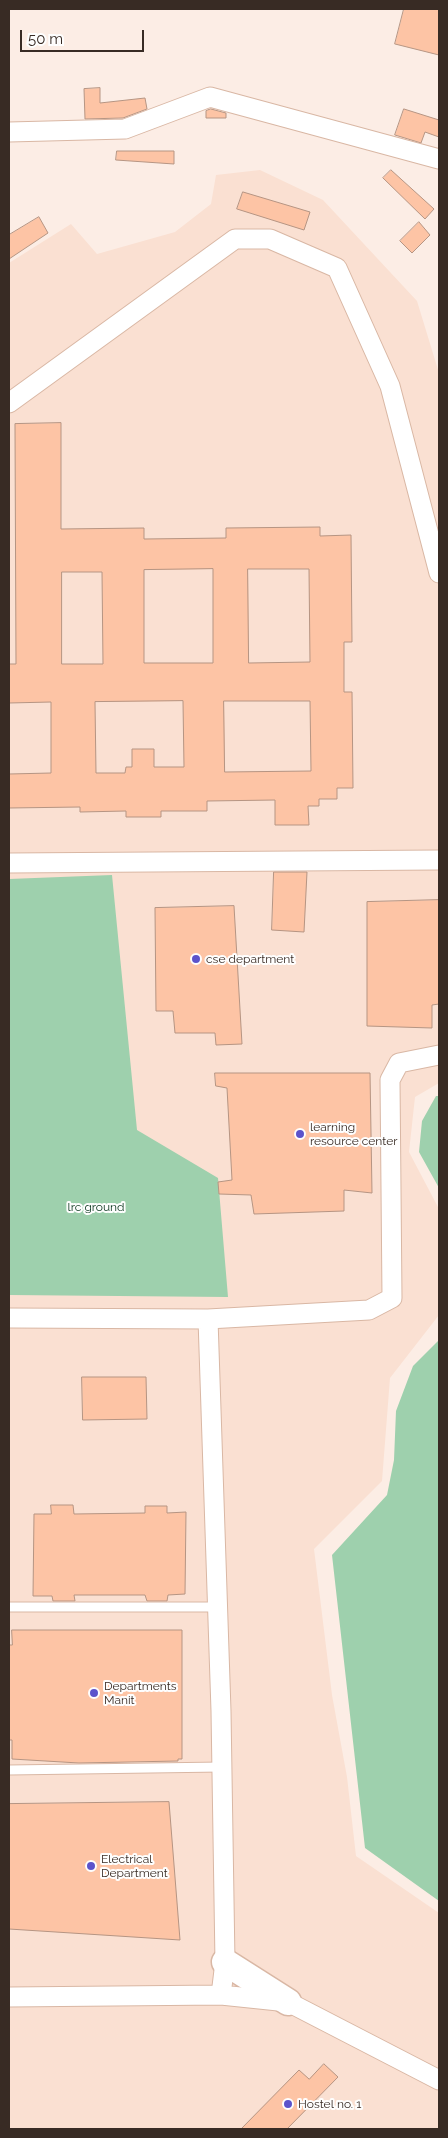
<!DOCTYPE html>
<style>
body{margin:0}
#map{position:relative;width:448px;height:2138px;overflow:hidden;background:#fcede5;font-family:Raleway,sans-serif}
canvas{display:block}
.frame{position:absolute;inset:0;border:10px solid #382b24;pointer-events:none}
.scale{position:absolute;left:20px;top:30px;width:124px;height:22px;box-sizing:border-box;border:2px solid #382b24;border-top:0;padding-left:6px;font-size:15px;line-height:18px;white-space:nowrap;color:#382b24;-webkit-text-stroke:4px #fefefe;paint-order:stroke}
</style>
<div id="map">
<canvas width="448" height="2138"></canvas>
<div class="frame"></div>
<div class="scale">50 m</div>
</div>
<script>
const context = document.querySelector('canvas').getContext('2d');
context.lineJoin = 'round';
function fillPath(path, color) {
  context.fillStyle = color;
  context.fill(path, 'evenodd');
}
function strokePath(path, color, width, dash) {
  context.strokeStyle = color;
  context.lineWidth = width;
  context.lineCap = dash ? 'butt' : 'round';
  context.setLineDash(dash || []);
  context.stroke(path);
}
function label(font, color, halo, rows, align = 'center') {
  context.font = font + ' Raleway,sans-serif';
  context.lineWidth = 4;
  context.setLineDash([]);
  context.textBaseline = 'middle';
  context.strokeStyle = halo;
  context.fillStyle = color;
  for (const [text, x, y, turn = 0] of rows) {
    context.save();
    context.translate(x, y);
    context.rotate((+turn || 0) * Math.PI / 180);
    context.textAlign = isNaN(turn) ? turn : align;
    if (halo) context.strokeText(text, 0, 0);
    context.fillText(text, 0, 0);
    context.restore();
  }
}
fillPath(new Path2D(`
 M260 170 323 200 417 301 439 373V1083L415 1097 409 1152 439 1209V1315L390 1378 382 1481 314 1549 332 1695 347 1777 356 1856 439 1913V2129H9V263L71 224 97 254 175 232 211 204 216 175Z`), '#fae0d2');
fillPath(new Path2D(`
 M112 875 137 1130 218 1178 228 1297 9 1295V879Z
 M436 1096H439V1188L419 1152 422 1121Z
 M439 1340V1901L365 1848 332 1555 387 1495 394 1460 396 1411 413 1366Z`), '#9ed0ad');
const building = new Path2D(`
 M404 9H439V55L395 44Z
 M100 88V103L145 98 147 109 123 118 85 119 84 89Z
 M211 109 226 113V118H206V111Z
 M404 109 439 120V137L425 132 421 143 395 135Z
 M117 151H174V164L116 160Z
 M391 170 434 209 425 219 383 178Z
 M243 192 310 212 304 230 237 209Z
 M39 217 48 233 9 259V235Z
 M419 222 430 235 412 253 400 241Z
 M61 423V529L144 528V539L226 538V528L320 527V536L351 535 352 642H344V692H352L353 788H337V799H319V806H308L309 825H275V800L207 801V811H161V817H126V811L80 812V807L9 808V774L51 773V702L9 703V664H16L15 424ZM213 569V663H144V570ZM248 569H309L310 662 249 663ZM62 572H102L103 664H62ZM183 701 184 767H154V749H132V767H126L125 773H96L95 702ZM224 701H310L311 771 225 772Z
 M274 872H307L304 932 272 930Z
 M439 900V1004L432 1005V1028L367 1026V902Z
 M234 906 242 1044 216 1045 215 1033H175L173 1011H156L155 908Z
 M215 1073H370L372 1193 344 1190V1211L254 1214 251 1195 219 1194 218 1182 232 1180 227 1088 216 1086Z
 M82 1377H146L147 1419 83 1420Z
 M51 1505H73L74 1514 145 1513V1506H167V1513L186 1512 185 1594 168 1595 167 1601H147L145 1595H74L75 1601H53L52 1596H33L34 1514H51Z
 M12 1630H182V1759H178V1761L79 1763 12 1759V1740H9V1645H12Z
 M169 1802 180 1940 9 1929V1804Z
 M324 2064 338 2077 287 2129H241L299 2070 309 2079Z`);
fillPath(building, '#fdc4a5');
strokePath(building, '#b69583', 1);
const lane = new Path2D(`
 M9 1607H217
 M9 1770 222 1767`);
const street = new Path2D(`
 M9 132 125 129 210 97 439 159
 M9 403 235 239H270L337 268 390 386 439 573
 M9 863 439 860
 M9 1318 208 1319 369 1310 392 1298 390 1080 399 1063 439 1055
 M208 1319 221 1711 225 1962 221 1995
 M9 1997 221 1995 288 2002 439 2080`);
const secondary = new Path2D(`
 M225 1962 288 2002`);
strokePath(lane, '#d9b7a4', 11);
strokePath(street, '#d9b7a4', 21);
strokePath(secondary, '#d9b7a4', 29);
strokePath(lane, '#fff', 9);
strokePath(street, '#fff', 19);
strokePath(secondary, '#fff', 26);
for (const [x, y, r, color] of [
 [196,959,5,"#5c53cb"],
 [300,1134,5,"#5c53cb"],
 [94,1693,5,"#5c53cb"],
 [91,1866,5,"#5c53cb"],
 [288,2104,5,"#5c53cb"]
]) {
  const dot = new Path2D();
  dot.arc(x, y, r, 0, 2 * Math.PI);
  context.fillStyle = color;
  context.fill(dot);
  strokePath(dot, '#fefefe', 2);
}
label('12px', '#382b24', '#fefefe', [
 ["cse department",206,959],
 ["learning",310,1127],
 ["resource center",310,1141],
 ["Departments",104,1686],
 ["Manit",104,1700],
 ["Electrical",101,1859],
 ["Department",101,1873],
 ["Hostel no. 1",298,2104]
], 'left');
label('12px', '#09351c', '#fefefe', [
 ["lrc ground",96,1207]
]);
</script>
